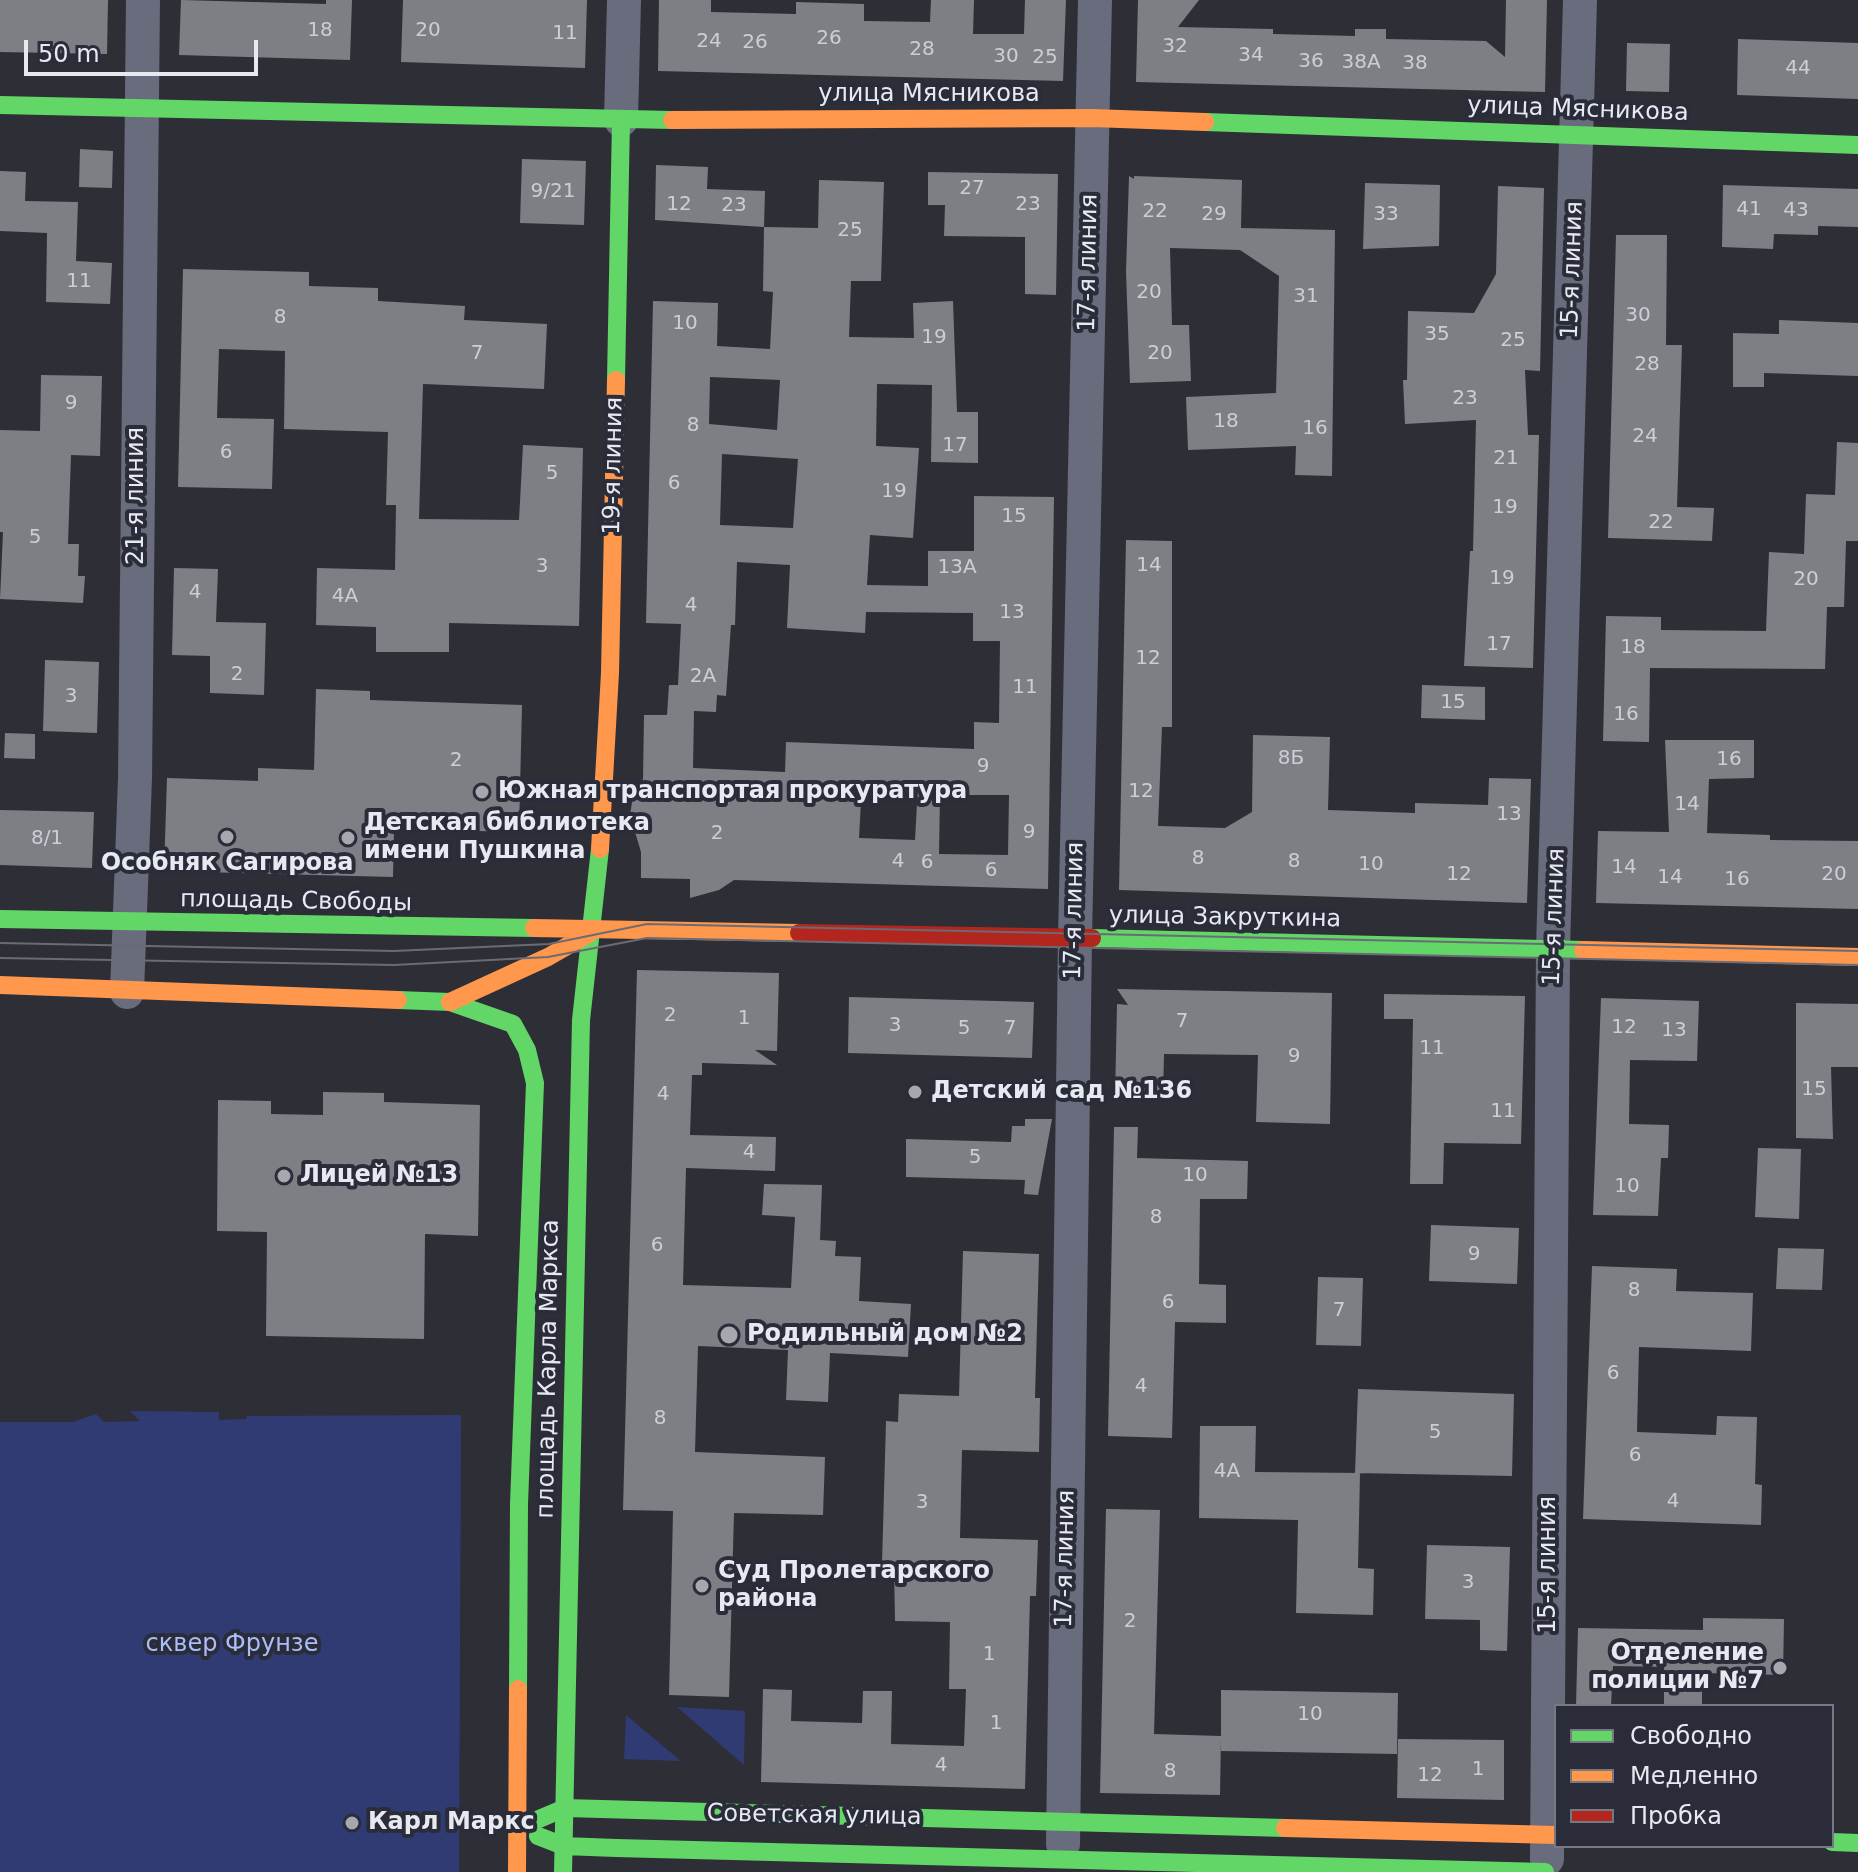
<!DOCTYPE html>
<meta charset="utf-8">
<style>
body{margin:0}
#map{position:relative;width:1858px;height:1872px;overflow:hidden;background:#2e2f36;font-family:"DejaVu Sans",sans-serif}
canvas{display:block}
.legend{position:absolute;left:1554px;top:1704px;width:280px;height:144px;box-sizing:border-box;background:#2a2d39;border:2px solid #767883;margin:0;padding:10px 14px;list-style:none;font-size:24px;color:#e7e9f1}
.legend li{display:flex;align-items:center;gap:16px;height:40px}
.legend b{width:40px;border:2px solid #767883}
.scale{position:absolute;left:24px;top:40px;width:234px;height:36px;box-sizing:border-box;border:4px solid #e7e9f1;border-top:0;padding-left:10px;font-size:24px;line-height:28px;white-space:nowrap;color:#e7e9f1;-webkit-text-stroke:6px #2a2d39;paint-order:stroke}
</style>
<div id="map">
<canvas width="1858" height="1872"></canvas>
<ul class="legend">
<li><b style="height:10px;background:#63d668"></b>Свободно</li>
<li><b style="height:10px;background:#ff974d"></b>Медленно</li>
<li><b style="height:10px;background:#b3261e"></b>Пробка</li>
</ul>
<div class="scale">50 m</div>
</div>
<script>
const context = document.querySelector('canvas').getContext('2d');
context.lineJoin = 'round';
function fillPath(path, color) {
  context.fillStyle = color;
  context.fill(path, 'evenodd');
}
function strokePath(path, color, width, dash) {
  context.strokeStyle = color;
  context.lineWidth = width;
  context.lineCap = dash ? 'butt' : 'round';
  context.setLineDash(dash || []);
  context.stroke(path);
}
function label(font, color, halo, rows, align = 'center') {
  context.font = font + ' "DejaVu Sans",sans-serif';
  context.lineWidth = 8;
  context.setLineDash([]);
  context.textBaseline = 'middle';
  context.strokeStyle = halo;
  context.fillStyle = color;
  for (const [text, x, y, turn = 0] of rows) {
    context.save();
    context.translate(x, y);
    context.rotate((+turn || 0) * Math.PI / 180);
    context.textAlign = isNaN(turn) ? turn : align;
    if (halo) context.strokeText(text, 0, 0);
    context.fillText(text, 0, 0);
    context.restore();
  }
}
fillPath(new Path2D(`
 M130 1411 219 1412V1420L246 1419 247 1416 461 1415 459 1872H0V1422H73L96 1414 104 1422 140 1421Z
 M677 1707 745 1711 744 1765Z
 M626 1715 681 1761 624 1759Z`), '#303b73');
fillPath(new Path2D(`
 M0 0H108L107 54 0 52Z
 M181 0 326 4V0H352L350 60 179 55Z
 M403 0H587L585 68 401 62Z
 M659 0H711V12L796 14V2L864 4V21L930 22 931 0H974L973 34H1024L1025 0H1066L1063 81 658 71Z
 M1138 0H1199L1178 27 1273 29V34L1355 36V29H1386V39L1486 41 1505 57 1506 0H1547L1545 92 1136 82Z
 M1738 39 1858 43V99L1737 95Z
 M1627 43 1670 44 1669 92 1626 91Z
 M80 149 113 151 112 188 79 187Z
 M522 159 586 161 584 225 520 223Z
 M656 165 708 167 707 189 765 191 764 227 655 220Z
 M0 171 26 172 25 201 78 202 76 261 112 263 110 304 46 302 47 233 0 231Z
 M928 172 1058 174 1056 295 1025 294V237L944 236 945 205H928Z
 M1129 176 1134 179V176L1242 180 1241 228 1335 230 1332 476 1295 475 1296 446 1188 450 1186 397 1276 393 1279 276 1240 250 1170 248 1172 325H1189L1191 381 1130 383 1126 272Z
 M819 180 884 182 881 281H851L849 337 914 338 913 303 953 301 957 412H978V463L931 462 932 385 877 384 876 446 919 448 913 538 870 535 867 585 928 586V551H974V496L1054 497 1048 889 734 880 719 890 690 898V879L641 878V852L630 815 633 796 643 779 644 715H667L669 685H678L681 624 646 623 653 301 718 303 717 346 770 349 773 292 763 291 764 227 818 228ZM710 377 780 380 777 430 709 424ZM722 454 798 459 793 528 720 525ZM737 562 790 565 787 628 865 633 866 612 973 613V641H1000L999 723 974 722V749L786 742 785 772 693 768 694 711 716 712 717 695 726 696 731 625H735ZM862 783 918 786 915 840 859 838ZM940 795H1009L1008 855 939 854Z
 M1365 183 1440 185 1439 246 1363 249Z
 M1723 185 1858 189V227L1818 226V235L1774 234 1773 249 1722 247Z
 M1498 186 1544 188 1540 371 1525 370 1528 435H1539L1533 668 1464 666 1470 551H1473L1476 420 1405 424 1403 380H1407L1408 311 1474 313 1496 274Z
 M1616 235H1667L1666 345H1682L1677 507 1714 508 1712 541 1608 538Z
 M183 269 309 272V286L378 288V301L465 306 464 320 547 324 544 389 423 384 419 519 519 520 523 445 583 448 579 626 449 623V652H376V627L316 625 317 568 395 570 396 505H386L388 432 284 429 285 351 219 349 217 418 274 419 272 489 178 487Z
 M1779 320 1858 323V376L1764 373V387H1733V333L1779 334Z
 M41 375 102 376 100 456 71 455 68 544H79L78 576H85L83 603 0 599 3 532H0V430L40 431Z
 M1837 442 1858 443V541H1846L1844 607H1827L1825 669 1650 668 1649 742 1603 741 1606 616 1661 617V630L1766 631 1769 552 1804 554 1806 494 1835 495Z
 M1126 540 1172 541V727H1162L1158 826 1225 828 1252 812 1253 735 1330 737 1328 810 1415 813V803L1488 805 1489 778 1531 779 1527 903 1119 890Z
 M174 568 218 569 216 622 266 623 264 695 210 693V656L172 655Z
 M45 660 99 662 97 733 43 731Z
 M1422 685 1485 687V720L1421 718Z
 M316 689 370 691V700L522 705 519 832 394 829 393 877 164 871 167 778 258 781V768L314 770Z
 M5 733 35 734V759L4 758Z
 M1665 740H1754V778L1709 779 1707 833 1770 835V840L1858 841V909L1596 903 1598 831 1669 832Z
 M0 810 94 812 92 868 0 865Z
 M637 970 779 973 777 1051 755 1050 777 1065 702 1063V1075H692L690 1135 776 1137 775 1171 686 1168 683 1285 791 1288 795 1217 762 1215 764 1184 822 1185 820 1240 836 1241 835 1256 861 1257 859 1301 911 1304 908 1357 830 1353 828 1402 786 1400 788 1350 698 1346 695 1452 825 1457 823 1515 734 1513 729 1697 669 1695 673 1511 623 1510Z
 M1117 989 1332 993 1330 1124 1256 1122 1258 1055 1164 1054 1163 1099 1115 1098 1117 1004 1128 1005Z
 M1384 994 1525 996 1521 1144 1444 1143 1443 1184H1410L1413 1019H1384Z
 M849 997 1034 1002 1032 1058 848 1053Z
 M1601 998 1699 1001 1697 1061 1630 1060 1629 1124 1669 1125 1668 1158H1661L1658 1216 1593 1215Z
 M1796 1003 1858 1004V1067H1831L1833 1139 1796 1138Z
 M323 1092 384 1093V1102L480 1105 478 1236 425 1234 424 1339 266 1336 267 1232 217 1231 218 1100 271 1101V1114L323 1115Z
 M1025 1119H1052L1038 1195 1024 1194 1025 1180 906 1177V1139L1011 1142 1012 1126H1025Z
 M1114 1127H1138L1137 1158 1248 1161 1247 1199H1200L1199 1284 1226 1285V1323L1175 1322 1172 1438 1108 1436Z
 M1758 1148 1801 1149 1799 1219 1755 1217Z
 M1431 1225 1519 1228 1517 1284 1429 1281Z
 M1778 1248 1824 1249 1822 1290 1776 1289Z
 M963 1251 1039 1254 1035 1398H1040L1039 1452 962 1450 960 1538 1038 1540 1036 1596H1030L1025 1789 761 1782 763 1689 792 1690 791 1721 862 1723 863 1691H892L891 1744 964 1746 966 1689H949L950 1622 895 1621 894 1564H882L886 1421 898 1422 899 1394 959 1396Z
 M1592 1266 1677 1269 1676 1291 1753 1293 1751 1351 1639 1347 1637 1432 1716 1435 1717 1416 1757 1417 1755 1484 1762 1485 1761 1525 1583 1519Z
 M1318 1277 1363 1278 1361 1346 1316 1345Z
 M1358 1389 1514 1394 1512 1476 1355 1473Z
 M1200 1426H1256L1255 1472 1360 1473 1358 1568 1374 1569 1373 1615 1296 1613 1298 1520 1199 1518Z
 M1106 1509 1160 1510 1154 1734 1221 1736 1220 1795 1100 1793Z
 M1427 1545 1510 1547 1507 1651 1480 1650V1620L1425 1619Z
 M1703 1618 1784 1619 1783 1675 1702 1673V1706H1664V1667L1613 1666 1611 1706H1576L1578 1628 1703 1630Z
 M1221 1690 1398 1693 1397 1754 1221 1751Z
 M1398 1739 1504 1740V1800L1397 1798Z`), '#7d7f85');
strokePath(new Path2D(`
 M621 120 624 0
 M127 992 135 778 143 0
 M1063 1844 1075 938 1095 0
 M1547 1859 1553 949 1580 0`), '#686c7c', 34);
strokePath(new Path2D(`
 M0 105 672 120
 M1205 122 1858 145
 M616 380 621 120
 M0 919 534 928
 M1092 938 1583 950
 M398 1000 450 1002 513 1024 527 1050 535 1083 519 1504 518 1689
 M539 1819 565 1808 1285 1828
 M538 1836 564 1846 616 1848 1545 1872
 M1832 1842 1858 1843
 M563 1872 581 1020 600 849`), '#63d668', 18);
strokePath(new Path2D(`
 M672 120 1092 118 1205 122
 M600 849 610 673 616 380
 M534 928 799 933
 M1583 950 1858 957
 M0 985 398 1000
 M450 1002 548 957 590 933
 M1285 1828 1556 1835
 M517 1872 518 1689`), '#ff974d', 18);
strokePath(new Path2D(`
 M799 933 1092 938`), '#b3261e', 18);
strokePath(new Path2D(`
 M0 943 394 951 549 944 647 924 1858 951
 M0 958 394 965 548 957 647 938 1858 965`), '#6a6b75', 2);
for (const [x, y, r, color] of [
 [482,792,8,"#a6a8b0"],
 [227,837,8,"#a6a8b0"],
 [348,838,8,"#a6a8b0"],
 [915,1092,8,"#a6a8b0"],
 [284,1176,8,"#a6a8b0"],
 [729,1335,10,"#a6a8b0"],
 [702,1586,8,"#a6a8b0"],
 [1780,1668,8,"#a6a8b0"],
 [352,1823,8,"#a6a8b0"]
]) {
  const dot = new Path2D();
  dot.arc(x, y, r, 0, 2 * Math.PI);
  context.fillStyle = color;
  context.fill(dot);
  strokePath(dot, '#2a2d39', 3);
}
label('20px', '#ccced6', null, [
 ["18",320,31],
 ["20",428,31],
 ["11",565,34],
 ["26",829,39],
 ["24",709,42],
 ["26",755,43],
 ["32",1175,47],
 ["28",922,50],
 ["34",1251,56],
 ["30",1006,57],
 ["25",1045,58],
 ["36",1311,62],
 ["38А",1361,63],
 ["38",1415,64],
 ["44",1798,69],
 ["27",972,189],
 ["9/21",553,192],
 ["12",679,205],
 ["23",1028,205],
 ["23",734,206],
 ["41",1749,210],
 ["43",1796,211],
 ["22",1155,212],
 ["29",1214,215],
 ["33",1386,215],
 ["25",850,231],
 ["11",79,282],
 ["20",1149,293],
 ["31",1306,297],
 ["30",1638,316],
 ["8",280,318],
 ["10",685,324],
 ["35",1437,335],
 ["19",934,338],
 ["25",1513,341],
 ["7",477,354],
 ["20",1160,354],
 ["28",1647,365],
 ["23",1465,399],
 ["9",71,404],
 ["18",1226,422],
 ["8",693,426],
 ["16",1315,429],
 ["24",1645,437],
 ["17",955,446],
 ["6",226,453],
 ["21",1506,459],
 ["5",552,474],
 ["6",674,484],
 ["19",894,492],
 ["19",1505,508],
 ["15",1014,517],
 ["22",1661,523],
 ["5",35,538],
 ["14",1149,566],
 ["3",542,567],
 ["13А",957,568],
 ["19",1502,579],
 ["20",1806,580],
 ["4",195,593],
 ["4А",345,597],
 ["4",691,606],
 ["13",1012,613],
 ["17",1499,645],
 ["18",1633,648],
 ["12",1148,659],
 ["2",237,675],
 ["2А",703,677],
 ["11",1025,688],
 ["3",71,697],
 ["15",1453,703],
 ["16",1626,715],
 ["8Б",1291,759],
 ["16",1729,760],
 ["2",456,761],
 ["9",983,767],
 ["12",1141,792],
 ["14",1687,805],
 ["13",1509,815],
 ["9",1029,833],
 ["2",717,834],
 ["8/1",47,839],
 ["8",1198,859],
 ["4",898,862],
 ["8",1294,862],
 ["6",927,863],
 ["10",1371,865],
 ["14",1624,868],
 ["6",991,871],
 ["12",1459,875],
 ["20",1834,875],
 ["14",1670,878],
 ["16",1737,880],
 ["2",670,1016],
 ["1",744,1019],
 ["7",1182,1022],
 ["3",895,1026],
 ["12",1624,1028],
 ["5",964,1029],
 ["7",1010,1029],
 ["13",1674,1031],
 ["11",1432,1049],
 ["9",1294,1057],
 ["15",1814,1090],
 ["4",663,1095],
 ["11",1503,1112],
 ["4",749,1153],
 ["5",975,1158],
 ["10",1195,1176],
 ["10",1627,1187],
 ["8",1156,1218],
 ["6",657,1246],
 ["9",1474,1255],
 ["8",1634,1291],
 ["6",1168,1303],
 ["7",1339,1311],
 ["6",1613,1374],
 ["4",1141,1387],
 ["8",660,1419],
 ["5",1435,1433],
 ["6",1635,1456],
 ["4А",1227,1472],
 ["4",1673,1502],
 ["3",922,1503],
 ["3",1468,1583],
 ["2",1130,1622],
 ["1",989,1655],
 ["10",1310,1715],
 ["1",996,1724],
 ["4",941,1766],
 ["1",1478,1770],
 ["8",1170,1772],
 ["12",1430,1776]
]);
label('24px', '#e7e9f1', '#2a2d39', [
 ["улица Мясникова",929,95],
 ["улица Мясникова",1578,110,2],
 ["17-я линия",1089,263,-89],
 ["15-я линия",1573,270,-88],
 ["19-я линия",614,466,-89],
 ["21-я линия",137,496,-90],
 ["площадь Свободы",296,902,1],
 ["17-я линия",1075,911,-89],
 ["15-я линия",1555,917,-88],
 ["улица Закруткина",1225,918,1],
 ["площадь Карла Маркса",549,1369,-89],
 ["17-я линия",1066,1559,-89],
 ["15-я линия",1549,1565,-90],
 ["Советская улица",814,1816,1]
]);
label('bold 24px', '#e7e9f1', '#2a2d39', [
 ["Южная транспортая прокуратура",498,792],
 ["Детская библиотека",364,824],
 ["имени Пушкина",364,852],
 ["Особняк Сагирова",227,864,"center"],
 ["Детский сад №136",931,1092],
 ["Лицей №13",300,1176],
 ["Родильный дом №2",747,1335],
 ["Суд Пролетарского",718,1572],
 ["района",718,1600],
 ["Отделение",1764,1654,"right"],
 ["полиции №7",1764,1682,"right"],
 ["Карл Маркс",368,1823]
], 'left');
label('24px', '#abbcf7', '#2a2d39', [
 ["сквер Фрунзе",232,1645]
]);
</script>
